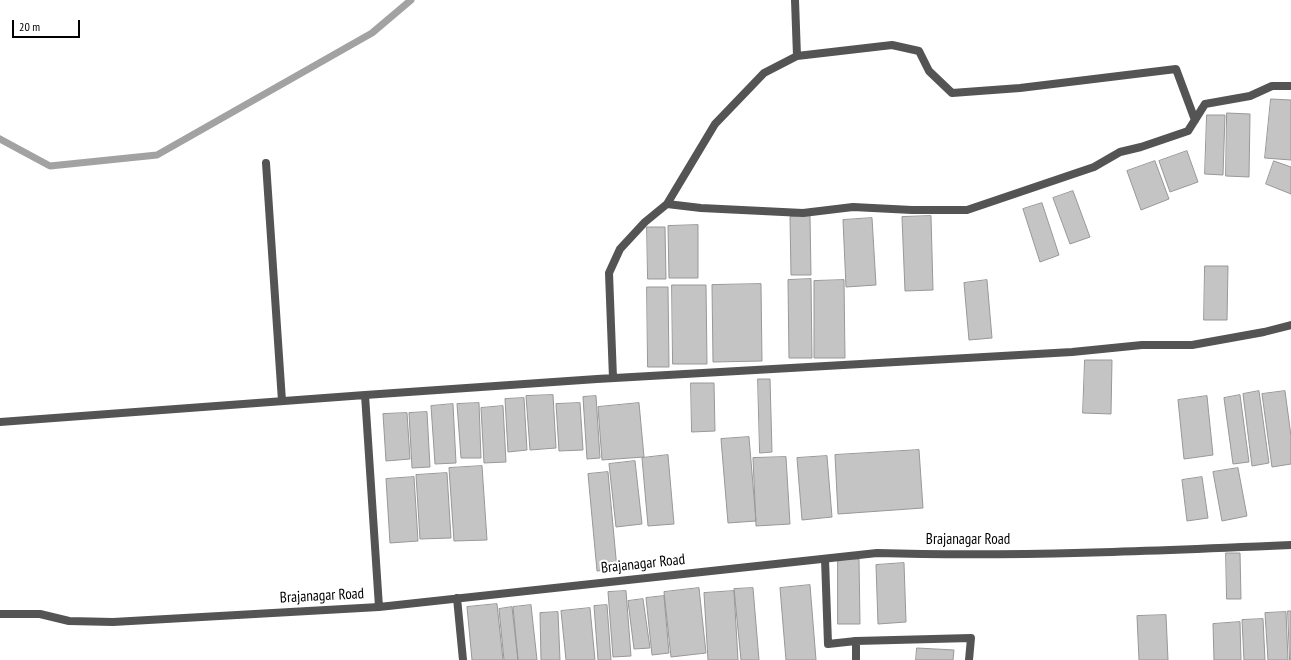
<!DOCTYPE html>
<style>
body{margin:0}
#map{position:relative;width:1291px;height:660px;overflow:hidden;background:#fff;font-family:"PT Sans Narrow",sans-serif}
canvas{display:block}
.scale{position:absolute;left:12px;top:20px;width:68px;height:18px;box-sizing:border-box;border:2px solid #000;border-top:0;padding-left:5px;font-size:12px;line-height:14px;white-space:nowrap;color:#000;-webkit-text-stroke:3px #fff;paint-order:stroke}
</style>
<div id="map">
<canvas width="1291" height="660"></canvas>
<div class="scale">20 m</div>
</div>
<script>
const context = document.querySelector('canvas').getContext('2d');
context.lineJoin = 'round';
function strokePath(path, color, width, dash) {
  context.strokeStyle = color;
  context.lineWidth = width;
  context.lineCap = dash ? 'butt' : 'round';
  context.setLineDash(dash || []);
  context.stroke(path);
}
function fillPath(path, color) {
  context.fillStyle = color;
  context.fill(path, 'evenodd');
}
function label(font, color, halo, rows, align = 'center') {
  context.font = font + ' "PT Sans Narrow",sans-serif';
  context.lineWidth = 4;
  context.setLineDash([]);
  context.textBaseline = 'middle';
  context.strokeStyle = halo;
  context.fillStyle = color;
  for (const [text, x, y, turn = 0] of rows) {
    context.save();
    context.translate(x, y);
    context.rotate((+turn || 0) * Math.PI / 180);
    context.textAlign = isNaN(turn) ? turn : align;
    if (halo) context.strokeText(text, 0, 0);
    context.fillText(text, 0, 0);
    context.restore();
  }
}
strokePath(new Path2D(`
 M0 139 50 166 157 155 372 33 411 0`), '#a2a2a2', 7);
const building = new Path2D(`
 M1271 99 1291 100V160L1265 158Z
 M1227 113 1250 114 1249 177 1226 176Z
 M1207 115H1225L1223 175 1205 174Z
 M1187 151 1198 182 1170 192 1159 161Z
 M1155 161 1169 199 1141 210 1127 171Z
 M1274 161 1291 167V194L1266 184Z
 M1073 191 1090 237 1070 244 1053 198Z
 M1042 203 1059 255 1040 262 1023 209Z
 M810 216 811 275H791L790 217Z
 M931 216 933 290 905 291 902 217Z
 M872 218 876 285 846 287 843 220Z
 M698 225V278H669L668 226Z
 M647 227H665L666 279H648Z
 M1205 266H1228L1227 320H1204Z
 M811 279 812 358H789L788 280Z
 M844 280 845 358H814V281Z
 M987 280 992 338 969 340 964 283Z
 M761 284 762 361 713 362 712 285Z
 M672 285H706L707 364H673Z
 M647 287H668L669 367H648Z
 M1085 360H1112L1111 414 1083 413Z
 M758 379H770L772 452 760 453Z
 M691 383H714L715 431 692 432Z
 M1259 391 1269 463 1252 466 1243 394Z
 M1285 391 1291 436V464L1272 467 1262 394Z
 M553 395 556 448 530 450 526 396Z
 M1240 395 1249 462 1233 464 1224 398Z
 M596 396 600 458 587 459 583 397Z
 M1207 396 1213 455 1184 459 1178 400Z
 M524 398 527 450 508 452 505 399Z
 M479 403 481 458H461L457 404Z
 M580 403 583 450 559 451 556 404Z
 M639 403 644 457 602 460 598 407Z
 M453 404 456 463 435 464 431 406Z
 M503 406 506 462 484 463 481 408Z
 M427 412 430 467 412 468 409 413Z
 M407 413 410 459 386 461 383 414Z
 M749 437 756 521 728 523 721 439Z
 M919 450 923 508 838 514 835 455Z
 M668 455 674 524 648 526 642 458Z
 M827 456 832 517 802 520 797 458Z
 M786 457 790 524 756 526 753 458Z
 M635 461 642 524 616 527 609 464Z
 M482 466 487 540 454 541 449 468Z
 M1238 468 1247 516 1222 521 1213 472Z
 M608 472 617 569 597 571 588 474Z
 M447 473 451 538 420 539 416 475Z
 M414 477 418 541 390 543 386 479Z
 M1202 477 1208 518 1187 521 1182 480Z
 M1226 553H1240L1241 599H1227Z
 M838 559H859L860 624H838Z
 M904 563 906 622 878 624 876 565Z
 M810 585 816 660H786L780 588Z
 M699 588 706 653 671 657 664 592Z
 M753 588 759 660H741L734 589Z
 M626 591 631 656 613 657 608 592Z
 M734 591 738 660H708L704 593Z
 M664 596 669 653 652 655 646 598Z
 M643 599 650 648 634 649 628 601Z
 M497 604 503 660H472L467 607Z
 M531 605 537 660H518L513 607Z
 M607 605 611 660H598L594 606Z
 M512 607 518 660H504L499 609Z
 M590 608 595 660H566L561 611Z
 M1288 611H1291V660H1290Z
 M558 612 560 660H541L540 613Z
 M1286 612 1288 660H1268L1265 613Z
 M1166 615 1168 660H1139L1137 616Z
 M1263 619 1265 660H1244L1242 620Z
 M1240 622 1241 660H1214L1213 624Z
 M917 648 954 650 953 660H916Z`);
fillPath(building, '#c4c4c4');
strokePath(building, '#989898', 1);
strokePath(new Path2D(`
 M825 559 828 644 856 641`), '#545454', 8);
strokePath(new Path2D(`
 M795 0 797 56
 M266 163 282 401
 M667 204 715 124 764 73 797 56 892 45 919 51 929 71 952 93 1020 88 1176 69 1195 120
 M613 378 609 273 620 249 645 222 667 204 701 208 803 213 853 207 912 210H967L1094 167 1120 152 1141 147 1188 131 1205 104 1250 96 1272 86H1291
 M0 422 365 395
 M457 598 463 660
 M379 607 365 395 597 379 1072 352 1142 345H1192L1264 332 1291 325
 M0 614H40L69 621 113 622 379 607 877 553C1015 557 1153 551 1291 545
 M856 660V641L971 638 969 660`), '#545454', 8);
label('15px', '#000', '#fff', [
 ["Brajanagar Road",968,540],
 ["Brajanagar Road",643,564,-6],
 ["Brajanagar Road",322,596,-3]
]);
</script>
